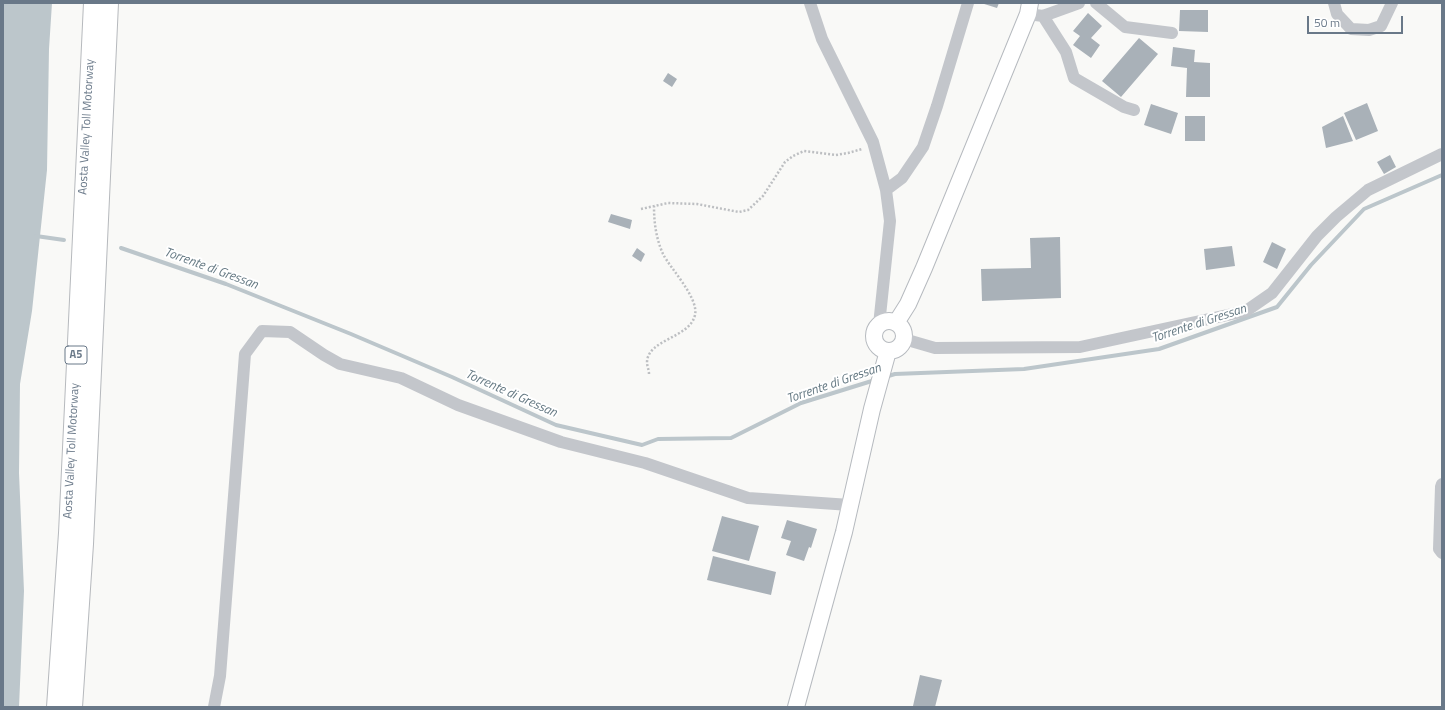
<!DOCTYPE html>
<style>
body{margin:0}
#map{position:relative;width:1445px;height:710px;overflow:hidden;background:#f9f9f7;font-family:"Titillium Web",sans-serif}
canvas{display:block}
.frame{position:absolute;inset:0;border:4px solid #697888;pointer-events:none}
.scale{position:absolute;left:1307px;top:16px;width:96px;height:18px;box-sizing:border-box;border:2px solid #697888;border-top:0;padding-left:5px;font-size:12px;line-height:14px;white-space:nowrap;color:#697888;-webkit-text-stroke:3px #fff;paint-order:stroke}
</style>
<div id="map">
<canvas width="1445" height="710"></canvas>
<div class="frame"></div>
<div class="scale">50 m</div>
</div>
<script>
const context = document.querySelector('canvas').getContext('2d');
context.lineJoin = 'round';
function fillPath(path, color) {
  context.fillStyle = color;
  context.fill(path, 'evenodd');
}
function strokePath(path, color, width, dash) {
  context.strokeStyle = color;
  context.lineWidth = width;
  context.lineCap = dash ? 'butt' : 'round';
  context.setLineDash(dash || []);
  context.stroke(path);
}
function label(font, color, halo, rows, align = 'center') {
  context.font = font + ' "Titillium Web",sans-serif';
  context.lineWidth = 4;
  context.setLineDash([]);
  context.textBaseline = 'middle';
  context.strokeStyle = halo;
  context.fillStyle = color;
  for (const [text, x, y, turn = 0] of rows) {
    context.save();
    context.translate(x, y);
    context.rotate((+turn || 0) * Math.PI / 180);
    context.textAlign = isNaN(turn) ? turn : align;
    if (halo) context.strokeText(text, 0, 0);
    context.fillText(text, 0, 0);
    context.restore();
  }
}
fillPath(new Path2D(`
 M3 3H52L49 49 47 170 32 311 20 384 19 473 24 591 19 707H3Z`), '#bcc6cb');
strokePath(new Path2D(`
 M36 236 64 240
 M121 248 226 284 351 334 452 377 556 425 642 445 658 439 731 438 801 403 875 380
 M885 377 895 374 1024 369 1159 349 1277 307 1311 265 1364 209 1442 175`), '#bcc6cb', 4);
fillPath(new Path2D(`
 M981 3H999L997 8Z
 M1180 10H1208V32L1179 31Z
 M1088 13 1102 26 1091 38 1100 45 1091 58 1073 45 1080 36 1073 31Z
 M1139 38 1158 54 1121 97 1102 81Z
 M1173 47 1195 50 1194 62 1210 63V97H1186L1187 68 1171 66Z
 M668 73 677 79 672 87 663 81Z
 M1367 103 1378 131 1356 140 1344 113Z
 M1151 104 1178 113 1171 134 1144 125Z
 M1185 116H1205V141H1185Z
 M1343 116 1353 141 1326 148 1322 127Z
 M1390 155 1396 167 1384 174 1377 162Z
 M611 214 632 220 630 229 608 222Z
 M1060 237 1061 298 982 301 981 269 1031 268 1030 238Z
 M1272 242 1286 249 1277 269 1263 262Z
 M1232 246 1235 266 1206 270 1204 249Z
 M637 248 645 254 641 262 632 256Z
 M722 516 759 526 749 561 712 551Z
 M787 520 817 529 811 548 809 547 804 561 786 555 791 541 781 538Z
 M713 556 776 572 771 595 707 580Z
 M920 675 942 680 935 707 913 706Z`), '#a9b1b8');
const major = new Path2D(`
 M874 336a15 15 0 1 1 30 0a15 15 0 1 1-30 0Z
 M896 323 908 304 924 268 1028 14 1030 3
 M796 707 844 532 872 409 888 351`);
const highway = new Path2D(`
 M56 707 68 533 93 3
 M73 707 84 544 109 3`);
strokePath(major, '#b6babf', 18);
strokePath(highway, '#b6b9bd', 20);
strokePath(new Path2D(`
 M641 209 668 203 697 204 739 212 748 210 763 196 785 162 793 156 804 151 836 155 848 153 862 149
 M649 374C649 370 647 366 647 362 648 339 690 338 695 315 699 298 670 268 663 254 656 238 654 223 654 206`), '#bdbfc2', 2.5, [2, 2]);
strokePath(new Path2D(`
 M810 3 822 39 873 142 886 190 890 221 879 325
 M1096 3 1125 27 1172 33
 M1334 3 1337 14 1351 29 1369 30 1381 26 1392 3
 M1028 14 1043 16 1066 52 1074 78 1124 107 1134 110
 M1043 16 1079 3
 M886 190 902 178 923 147 937 106 968 3
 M904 339 935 348 1080 347 1246 311 1272 293 1317 236 1336 217 1368 190 1442 154
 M1442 484 1441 487 1439 549 1442 553
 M214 707 220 676 245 354 262 331 290 332 324 355 340 364 401 378 458 405 561 442 645 463 748 498 850 505`), '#c3c6cb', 12);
strokePath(major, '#fff', 16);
strokePath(highway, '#fff', 18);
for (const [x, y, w] of [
 [76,355,22]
]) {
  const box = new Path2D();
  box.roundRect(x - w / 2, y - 9, w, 18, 3);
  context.fillStyle = '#fff';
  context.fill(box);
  strokePath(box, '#697888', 1);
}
label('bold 11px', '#697888', null, [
 ["A5",76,355]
]);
label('12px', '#697888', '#fff', [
 ["Aosta Valley Toll Motorway",87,127,-87],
 ["Aosta Valley Toll Motorway",72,451,-87]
]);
label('italic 13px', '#657983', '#fff', [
 ["Torrente di Gressan",211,269,20],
 ["Torrente di Gressan",1199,324,-18],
 ["Torrente di Gressan",834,384,-19],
 ["Torrente di Gressan",511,394,24]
]);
</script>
